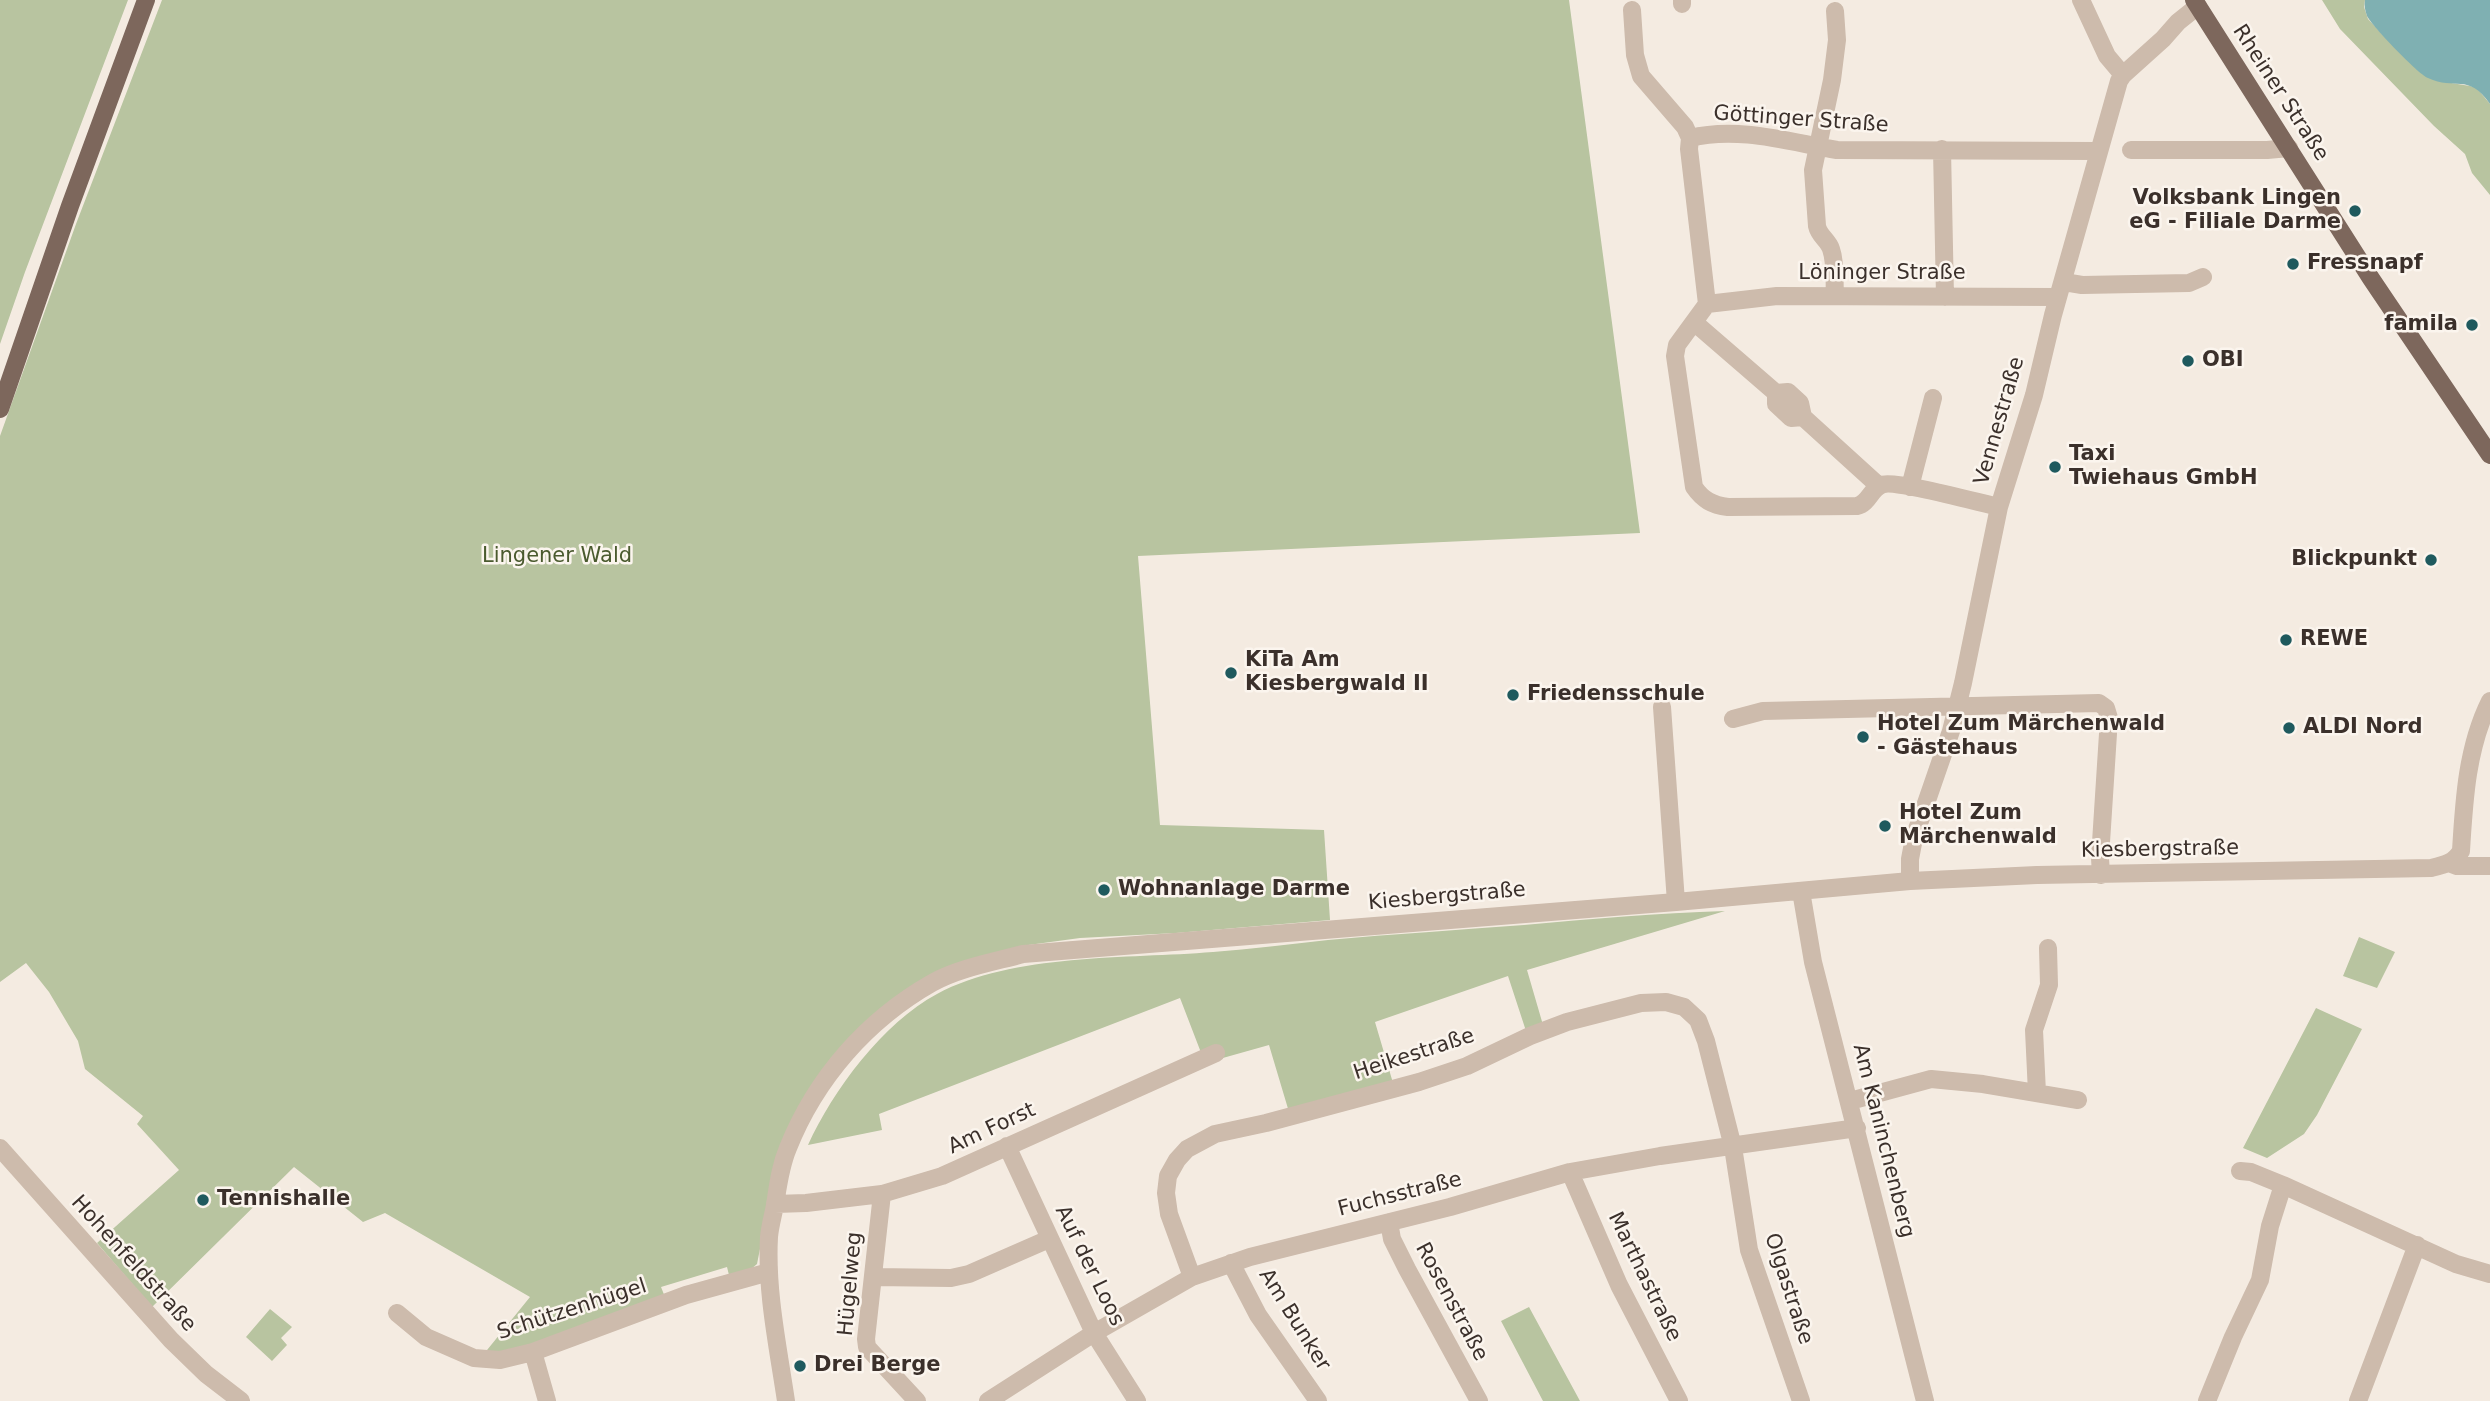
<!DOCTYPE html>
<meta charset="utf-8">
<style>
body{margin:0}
canvas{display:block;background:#f4ebe1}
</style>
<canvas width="2490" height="1401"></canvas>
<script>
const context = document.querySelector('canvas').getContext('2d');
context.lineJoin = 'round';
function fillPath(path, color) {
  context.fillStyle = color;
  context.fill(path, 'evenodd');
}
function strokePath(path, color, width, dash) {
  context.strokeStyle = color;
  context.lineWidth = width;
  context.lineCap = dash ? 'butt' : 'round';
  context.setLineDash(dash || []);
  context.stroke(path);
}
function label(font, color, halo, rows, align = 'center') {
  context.font = font + ' "DejaVu Sans",sans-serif';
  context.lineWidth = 5;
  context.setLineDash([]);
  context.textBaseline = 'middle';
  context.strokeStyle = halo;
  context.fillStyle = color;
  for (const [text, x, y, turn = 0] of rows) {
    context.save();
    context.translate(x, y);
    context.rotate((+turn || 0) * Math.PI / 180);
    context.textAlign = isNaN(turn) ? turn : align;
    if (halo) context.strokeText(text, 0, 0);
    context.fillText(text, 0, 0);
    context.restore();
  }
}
fillPath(new Path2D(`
 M0 0H128L25 272 0 344Z
 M162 0H1569L1640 533 1138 556 1160 825 1324 830 1330 920 1176 933 1080 938 1021 946 972 959 839 1060 769 1203 757 1264 743 1276 730 1279 727 1267 661 1287 665 1297 550 1344 483 1355 530 1297 385 1213 363 1222 294 1167 152 1307 97 1243 179 1170 137 1124 143 1116 85 1069 78 1041 49 992 26 963 0 982V436L76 224Z
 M2322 0H2365L2364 7 2368 19 2386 38 2445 82 2476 87 2490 104V195L2472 173 2465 154 2434 126 2340 29Z
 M1725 911 1527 970 1543 1025 1526 1031 1508 976 1375 1022 1393 1083 1289 1112 1269 1045 1205 1063 1180 998 879 1114 882 1130 808 1145C833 1090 883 1023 937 994 1013 953 1128 959 1213 952 1251 949 1290 944 1328 940 1393 934 1459 930 1524 925 1591 919 1657 913 1725 911Z
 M2359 937 2395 952 2377 988 2343 976Z
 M2316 1008 2362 1029 2317 1115 2304 1134 2267 1158 2243 1148Z
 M1529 1307 1580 1401H1543L1501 1321Z
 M270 1309 292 1327 281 1338 287 1345 272 1361 246 1337Z`), '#b8c4a0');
fillPath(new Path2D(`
 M2365 0H2490V104C2468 72 2455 91 2428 78 2418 74 2372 26 2367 16 2365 10 2364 6 2365 0Z`), '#7fb0b2');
strokePath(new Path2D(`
 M2081 0 2107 56 2123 75
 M1682 4V0
 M1632 10 1635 55 1641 76 1685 127 1690 138C1739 126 1789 142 1837 150L2098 151
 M1835 11 1837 40 1832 80 1813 170 1817 226C1819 236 1828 240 1831 249 1836 263 1834 281 1835 295
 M1690 138 1689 149 1707 304 1677 345 1675 356 1694 487C1703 500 1712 505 1728 507L1857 506C1869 503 1870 490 1881 485 1893 479 1980 503 1999 507
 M1942 149 1945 297
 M2131 150H2267L2289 148
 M2064 282 2082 285 2189 283 2203 277
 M1707 304 1777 296 2058 297
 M1695 323 1776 393V404L1791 418 1803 417
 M1776 393 1788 392 1800 403 1803 417 1879 486
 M1910 487 1933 398
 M1662 707 1676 902
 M1733 719 1763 711 2099 703 2106 708 2109 718 2100 858 2101 875
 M2449 863 2457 866H2490
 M1910 881V859L1914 838 1951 731 1963 683 1999 507 2034 395 2053 315 2119 81 2123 75 2163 39 2178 22 2198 6
 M1801 891 1813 962 1925 1401
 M2037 1093 2034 1030 2049 985 2048 948
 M1850 1101 1931 1079 1983 1084 2078 1100
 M1007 1146 1094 1333 1137 1401
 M0 1148 171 1340 206 1374 241 1401
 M2240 1171 2251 1172 2283 1185 2456 1264 2490 1274
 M1570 1172 1619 1285 1679 1401
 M882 1194 866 1339 867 1347 917 1401
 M775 1204 806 1203 882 1194 942 1176 1216 1053
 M1389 1222 1392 1239 1407 1269 1479 1401
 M1231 1263 1258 1315 1318 1401
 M874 1277 951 1278 969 1274 1049 1239
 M1192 1277 1169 1214 1166 1193 1168 1176 1177 1160 1187 1149 1215 1134 1266 1123 1419 1082 1467 1066 1530 1036 1567 1022 1641 1003 1666 1002 1684 1007 1698 1020 1706 1041 1733 1147 1749 1250 1801 1401
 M397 1313 426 1337 474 1358 500 1360 533 1352 686 1295 769 1272
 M533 1352 547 1401
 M786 1401C778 1347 766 1291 769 1237 770 1226 773 1216 775 1205 778 1186 780 1167 788 1148 816 1078 867 1020 932 983 959 968 994 962 1023 954L1676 902 1910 881 2037 875 2431 868C2444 865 2454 863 2461 851 2464 800 2467 747 2490 701
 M988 1401 1094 1333 1192 1277 1250 1257 1450 1207 1570 1172 1660 1156 1857 1128
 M2207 1401 2233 1337 2260 1280 2270 1226 2283 1185
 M2358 1401 2417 1245`), '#cdbbac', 18);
strokePath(new Path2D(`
 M2194 0 2370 277 2490 455
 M0 409 70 206 146 0`), '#7d675c', 18);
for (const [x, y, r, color] of [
 [2355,211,7,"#1f5a5e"],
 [2293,264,7,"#1f5a5e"],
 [2472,325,7,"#1f5a5e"],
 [2188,361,7,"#1f5a5e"],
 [2055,467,7,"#1f5a5e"],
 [2431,560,7,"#1f5a5e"],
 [2286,640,7,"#1f5a5e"],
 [1231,673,7,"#1f5a5e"],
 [1513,695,7,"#1f5a5e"],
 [2289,728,7,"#1f5a5e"],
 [1863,737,7,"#1f5a5e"],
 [1885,826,7,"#1f5a5e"],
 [1104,890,7,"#1f5a5e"],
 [203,1200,7,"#1f5a5e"],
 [800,1366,7,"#1f5a5e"]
]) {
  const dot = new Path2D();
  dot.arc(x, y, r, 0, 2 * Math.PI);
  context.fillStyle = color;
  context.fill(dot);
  strokePath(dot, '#fbf5ee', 2.5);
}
label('21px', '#3b302b', '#fbf5ee', [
 ["Rheiner Straße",2280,93,57],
 ["Göttinger Straße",1801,120,4],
 ["Löninger Straße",1882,274],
 ["Vennestraße",2000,421,-74],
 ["Kiesbergstraße",2160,850,-1],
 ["Kiesbergstraße",1447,897,-5],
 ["Heikestraße",1414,1055,-18],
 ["Am Forst",992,1129,-25],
 ["Am Kaninchenberg",1883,1141,76],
 ["Fuchsstraße",1400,1195,-14],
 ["Hohenfeldstraße",133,1264,48],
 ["Auf der Loos",1089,1266,64],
 ["Marthastraße",1644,1277,64],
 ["Hügelweg",851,1284,-85],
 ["Olgastraße",1788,1289,72],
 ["Rosenstraße",1451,1302,62],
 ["Schützenhügel",572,1310,-18],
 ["Am Bunker",1294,1320,58]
]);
label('bold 21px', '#3b302b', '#fbf5ee', [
 ["Volksbank Lingen",2341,199,"right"],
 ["eG - Filiale Darme",2341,223,"right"],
 ["Fressnapf",2307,264],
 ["famila",2458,325,"right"],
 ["OBI",2202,361],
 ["Taxi",2069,455],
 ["Twiehaus GmbH",2069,479],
 ["Blickpunkt",2417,560,"right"],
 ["REWE",2300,640],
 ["KiTa Am",1245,661],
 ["Kiesbergwald II",1245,685],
 ["Friedensschule",1527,695],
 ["Hotel Zum Märchenwald",1877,725],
 ["- Gästehaus",1877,749],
 ["ALDI Nord",2303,728],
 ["Hotel Zum",1899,814],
 ["Märchenwald",1899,838],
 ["Wohnanlage Darme",1118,890],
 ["Tennishalle",217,1200],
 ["Drei Berge",814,1366]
], 'left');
label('21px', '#4a5a2e', '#fbf5ee', [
 ["Lingener Wald",557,557]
]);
</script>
